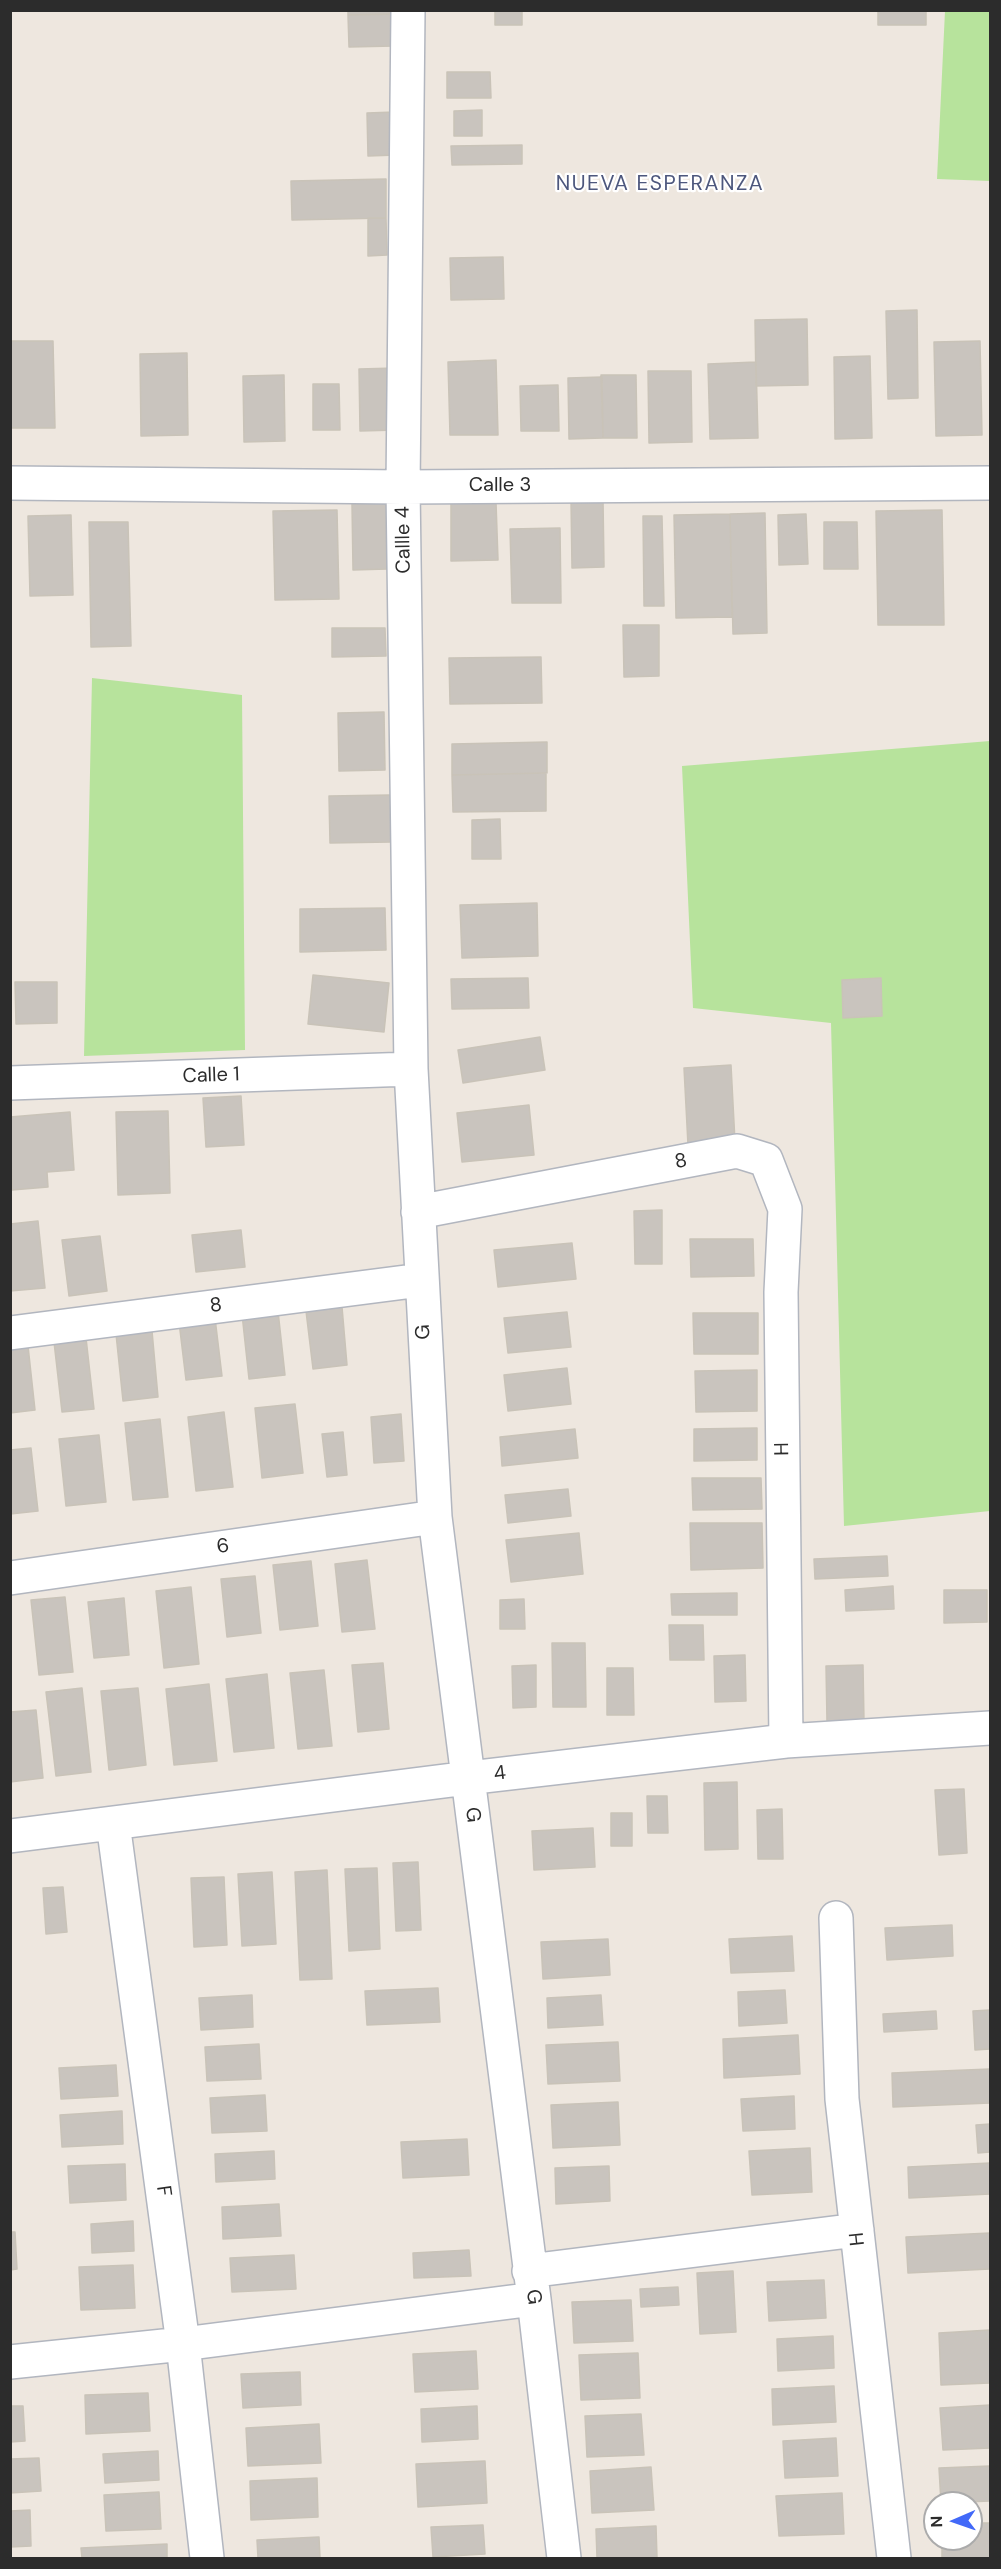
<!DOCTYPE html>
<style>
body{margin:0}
#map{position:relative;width:1001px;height:2569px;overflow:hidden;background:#eee7df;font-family:"DM Sans",sans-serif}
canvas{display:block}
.frame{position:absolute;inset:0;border:12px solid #2c2c2c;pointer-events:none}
.north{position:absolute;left:923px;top:2491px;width:60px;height:60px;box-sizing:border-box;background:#fff;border:2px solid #ababab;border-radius:50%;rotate:268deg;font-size:16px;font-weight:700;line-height:24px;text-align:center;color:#2c2c2c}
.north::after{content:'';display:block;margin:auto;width:21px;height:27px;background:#4269f8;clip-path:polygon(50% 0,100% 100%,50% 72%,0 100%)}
</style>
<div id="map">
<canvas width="1001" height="2569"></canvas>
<div class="frame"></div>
<div class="north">N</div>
</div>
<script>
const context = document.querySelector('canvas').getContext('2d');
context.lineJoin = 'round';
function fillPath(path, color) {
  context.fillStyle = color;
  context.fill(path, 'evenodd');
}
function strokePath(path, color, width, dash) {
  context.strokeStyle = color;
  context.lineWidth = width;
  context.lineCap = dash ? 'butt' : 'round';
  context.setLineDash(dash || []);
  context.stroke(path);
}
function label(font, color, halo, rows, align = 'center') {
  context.font = font + ' "DM Sans",sans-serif';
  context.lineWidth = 4.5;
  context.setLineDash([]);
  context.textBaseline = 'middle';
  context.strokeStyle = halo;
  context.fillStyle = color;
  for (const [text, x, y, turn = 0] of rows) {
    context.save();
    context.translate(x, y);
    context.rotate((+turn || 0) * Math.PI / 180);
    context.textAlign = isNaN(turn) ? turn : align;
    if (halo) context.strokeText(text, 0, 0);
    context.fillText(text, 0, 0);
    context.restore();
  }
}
fillPath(new Path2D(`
 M945 11H990V181L937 179Z
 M92 678 242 695 245 1050 84 1056Z
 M990 741V1511L844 1526 831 1023 693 1008 682 766Z`), '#b7e39c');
const building = new Path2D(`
 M348 10H397V14L348 15Z
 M495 10H522V25H495Z
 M878 10H926V25H878Z
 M393 14 394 46 349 47 348 15Z
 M447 72H490L491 98H447Z
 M482 110V136H454V111Z
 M395 112 396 155 368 156 367 113Z
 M522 145V164L452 165 451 146Z
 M386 179V218L292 220 291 181Z
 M368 218H386L387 255 368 256Z
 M503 257 504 299 451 300 450 258Z
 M917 310 918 398 888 399 886 311Z
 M807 319 808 385 756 386 755 320Z
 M10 341H53L55 428H10Z
 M980 341 982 435 936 436 934 342Z
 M187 353 188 435 141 436 140 354Z
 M870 356 872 438 835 439 834 357Z
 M496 360 498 435H450L448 362Z
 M756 362 758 438 710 439 708 364Z
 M396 368 397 430 360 431 359 369Z
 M648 371H691L692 442 649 443Z
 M284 375 285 441 244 442 243 376Z
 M601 375H636L637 438H603Z
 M602 377 603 438 569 439 568 378Z
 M313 384H339L340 430H313Z
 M558 385 559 431H521L520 386Z
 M603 499 604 567 572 568 571 500Z
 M496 502 498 560 451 561V503Z
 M386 503 387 569 353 570 352 504Z
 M337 510 339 599 275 600 273 511Z
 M942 510 944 625H878L876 511Z
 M765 513 767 633 733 634 730 514Z
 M730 514 732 617 676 618 674 515Z
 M806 514 808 564 779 565 778 515Z
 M71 515 73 595 30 596 28 516Z
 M643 516H662L664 606H644Z
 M89 522H128L131 646 91 647Z
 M824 522H857L858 569H824Z
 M560 528 561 603H512L510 529Z
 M623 625H659V676L624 677Z
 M332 628H385L386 656 332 657Z
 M541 657 542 703 450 704 449 658Z
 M384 712 385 770 339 771 338 713Z
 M547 742V773L452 775V744Z
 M546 773V811L453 812 452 775Z
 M390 795 391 842 330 843 329 796Z
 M500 819 501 859H472V820Z
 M537 903 538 956 462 958 460 905Z
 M385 908 386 950 300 952V909Z
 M313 975 389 983 384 1032 308 1024Z
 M528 978 529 1008 452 1009 451 979Z
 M881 978 882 1016 843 1018 842 980Z
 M15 982H57V1023L16 1024Z
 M540 1037 545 1070 463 1083 458 1050Z
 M731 1065 735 1142 688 1145 684 1068Z
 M241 1096 244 1145 206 1147 203 1098Z
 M529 1105 534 1155 462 1162 457 1113Z
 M168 1111 170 1193 118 1195 116 1112Z
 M70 1112 74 1170 47 1172 48 1187 12 1190 10 1117Z
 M662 1210V1264H635L634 1211Z
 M38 1221 45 1288 10 1291V1224Z
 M241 1230 245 1267 196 1272 192 1235Z
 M100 1236 107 1291 69 1296 62 1240Z
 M690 1239H753L754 1276 691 1277Z
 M572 1243 576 1279 498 1287 494 1250Z
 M342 1307 347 1365 313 1369 306 1311Z
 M278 1311 285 1375 249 1379 242 1314Z
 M567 1312 571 1347 508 1353 504 1318Z
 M693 1313H758V1354H694Z
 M215 1318 222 1376 186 1380 179 1322Z
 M152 1331 158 1397 123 1401 116 1334Z
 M86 1338 94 1409 62 1412 54 1342Z
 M28 1346 35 1410 10 1413V1348Z
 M567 1368 571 1404 508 1411 504 1375Z
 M757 1370V1411L696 1412 695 1371Z
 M295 1404 303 1473 262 1478 255 1408Z
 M224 1412 233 1487 196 1491 188 1417Z
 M401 1414 404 1461 374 1463 371 1417Z
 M160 1419 168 1497 133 1500 125 1423Z
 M757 1428V1460L694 1461V1429Z
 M575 1429 578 1458 502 1466 500 1437Z
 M343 1432 347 1475 327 1477 322 1434Z
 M99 1435 106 1502 66 1506 59 1439Z
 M31 1448 38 1511 10 1514V1450Z
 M692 1478H761L762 1509 693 1510Z
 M568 1489 571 1516 508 1523 505 1495Z
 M690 1523H762L763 1568 691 1570Z
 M579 1533 583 1574 511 1582 506 1540Z
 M887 1556 888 1576 815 1579 814 1559Z
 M367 1560 375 1629 342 1632 335 1564Z
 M311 1561 318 1626 280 1630 273 1565Z
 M255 1576 261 1633 227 1637 221 1579Z
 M893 1586 894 1609 846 1611 845 1590Z
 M191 1587 199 1664 164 1668 156 1591Z
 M944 1590H987V1622L944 1623Z
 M737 1593V1615H672L671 1594Z
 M65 1597 73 1672 39 1675 31 1600Z
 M124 1598 129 1655 94 1658 88 1602Z
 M524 1599 525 1629H500V1600Z
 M669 1625H703L704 1660H670Z
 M552 1643H585L586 1707H553Z
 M745 1655 746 1701 715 1702 714 1656Z
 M383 1663 389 1729 358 1732 352 1665Z
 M536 1665V1707L513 1708 512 1666Z
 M863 1665 864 1722H827L826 1666Z
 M607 1668H633L634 1715H607Z
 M324 1670 332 1746 298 1749 290 1673Z
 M267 1674 274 1748 234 1752 226 1679Z
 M209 1684 217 1761 174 1765 166 1689Z
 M82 1688 91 1772 56 1776 46 1692Z
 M138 1688 146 1765 109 1770 101 1691Z
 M36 1710 43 1778 10 1782V1712Z
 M737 1782 738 1849 705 1850 704 1783Z
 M964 1789 967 1853 939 1855 935 1790Z
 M647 1796H667L668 1833H648Z
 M782 1809 783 1859H758L757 1810Z
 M611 1813H632V1846H611Z
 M593 1828 595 1867 534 1870 532 1831Z
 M418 1862 421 1930 396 1931 393 1863Z
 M377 1868 380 1949 349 1951 345 1869Z
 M327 1870 332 1979 300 1980 295 1872Z
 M272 1872 276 1944 242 1946 238 1874Z
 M224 1877 227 1945 194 1947 191 1878Z
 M63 1887 67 1932 46 1934 43 1888Z
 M952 1925 953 1956 887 1960 885 1928Z
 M792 1936 794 1971 731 1973 729 1939Z
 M608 1939 610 1975 543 1979 541 1942Z
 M438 1988 440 2022 367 2025 365 1991Z
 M785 1990 787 2023 739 2026 738 1992Z
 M252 1995 253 2027 201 2030 199 1998Z
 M601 1995 603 2025 548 2028 547 1998Z
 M990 2010V2049L975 2050 973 2011Z
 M936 2011 937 2029 884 2032 883 2014Z
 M798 2035 800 2074 724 2078 723 2039Z
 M618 2042 620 2081 548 2084 546 2045Z
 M259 2044 261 2079 207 2081 205 2047Z
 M116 2065 118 2096 61 2099 59 2068Z
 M990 2069V2103L893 2107 892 2073Z
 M265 2095 267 2131 212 2133 210 2098Z
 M794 2096 795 2129 743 2131 741 2099Z
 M618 2102 620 2145 553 2148 551 2105Z
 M122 2111 123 2144 62 2147 60 2115Z
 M990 2124V2152L978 2153 976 2125Z
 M467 2139 469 2175 403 2178 401 2142Z
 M810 2148 812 2192 752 2195 749 2151Z
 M274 2151 275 2179 216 2182 215 2154Z
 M990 2163V2194L909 2198 908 2167Z
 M125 2164 126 2200 70 2203 68 2166Z
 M609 2166 610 2201 556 2204 555 2168Z
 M279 2204 281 2236 223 2239 222 2207Z
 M133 2221 134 2251 92 2253 91 2224Z
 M10 2232H15L17 2269 10 2270Z
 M990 2233V2269L908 2273 906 2237Z
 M469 2250 471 2276 414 2278 413 2253Z
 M294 2255 296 2289 232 2292 230 2258Z
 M133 2265 135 2308 81 2310 79 2267Z
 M733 2271 736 2332 700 2334 697 2273Z
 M824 2280 826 2318 769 2321 767 2282Z
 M678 2287 679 2305 641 2307 640 2289Z
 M631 2300 633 2341 574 2343 572 2302Z
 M990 2330V2383L941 2385 939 2333Z
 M833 2336 834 2368 778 2371 777 2339Z
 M476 2351 478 2389 415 2392 413 2354Z
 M638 2353 640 2398 581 2400 579 2355Z
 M300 2372 301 2405 243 2408 241 2374Z
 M834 2386 836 2422 773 2425 772 2389Z
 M148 2393 150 2431 86 2434 85 2395Z
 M990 2405V2448L943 2450 940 2408Z
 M10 2406H23L25 2441 10 2442Z
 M477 2406 478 2439 422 2442 421 2409Z
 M641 2414 644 2455 587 2457 585 2416Z
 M319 2424 321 2463 248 2466 246 2428Z
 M836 2438 838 2476 785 2478 783 2441Z
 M158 2451 159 2480 105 2483 103 2454Z
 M39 2458 41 2491 10 2493V2459Z
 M485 2461 487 2503 418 2507 416 2464Z
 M990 2466V2501L941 2503 939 2468Z
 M651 2467 654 2510 592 2513 590 2471Z
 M317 2478 318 2517 251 2520 250 2481Z
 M159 2492 161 2529 106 2531 104 2495Z
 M842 2493 844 2534 779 2536 776 2496Z
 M30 2510 31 2546 10 2547V2511Z
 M971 2523H990V2558H942V2539H971Z
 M483 2525 485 2554 433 2557 431 2527Z
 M656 2526 657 2558H597L596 2529Z
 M319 2537 320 2558H258L257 2540Z
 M167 2544V2558H82L81 2548Z`);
fillPath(building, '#c9c4be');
strokePath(building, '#c9c3b8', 1.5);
const minor = new Path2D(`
 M408 10 403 487 411 1069 435 1517 534 2299 564 2558
 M10 483 403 487 990 483
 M10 1083 411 1069
 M418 1212 737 1151 766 1160 785 1209 781 1292 786 1741
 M10 1333 421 1280
 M10 1578 435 1517
 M113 1823 183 2344 207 2558
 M10 1836 468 1778 786 1741 990 1728
 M836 1918 842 2099 894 2558
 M529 2271 857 2230
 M10 2362 183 2344 534 2299`);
strokePath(minor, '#b2b6bf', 36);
strokePath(minor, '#fff', 33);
label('20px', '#2c2c2c', '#fff', [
 ["Calle 3",500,486],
 ["Callle 4",404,540,-91],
 ["Calle 1",211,1076,-2],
 ["8",681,1162,-11],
 ["8",216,1306,-7],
 ["G",424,1332,-93],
 ["H",783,1449,-91],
 ["6",223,1547,-8],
 ["4",500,1774,-7],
 ["G",472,1815,83],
 ["F",163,2191,82],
 ["H",858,2239,-96],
 ["G",533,2297,82]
]);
context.letterSpacing = '1.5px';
label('21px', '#4d577d', '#fff', [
 ["NUEVA ESPERANZA",660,184]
]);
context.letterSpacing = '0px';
</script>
